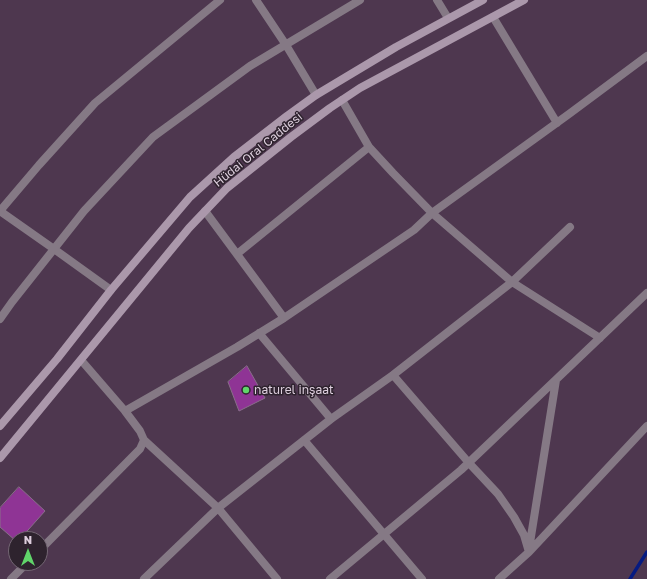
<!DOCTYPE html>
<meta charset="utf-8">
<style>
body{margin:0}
#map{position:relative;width:647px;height:579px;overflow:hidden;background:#4e374f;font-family:"Golos Text",sans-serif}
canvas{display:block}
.north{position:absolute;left:8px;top:531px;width:40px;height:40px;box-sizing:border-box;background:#2e232e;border:1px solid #746774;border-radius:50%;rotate:0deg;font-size:11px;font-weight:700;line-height:16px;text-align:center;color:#ddcedd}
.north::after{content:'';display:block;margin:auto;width:14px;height:18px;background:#60d56a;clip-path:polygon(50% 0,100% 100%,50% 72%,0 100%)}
</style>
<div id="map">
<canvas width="647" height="579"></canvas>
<div class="north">N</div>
</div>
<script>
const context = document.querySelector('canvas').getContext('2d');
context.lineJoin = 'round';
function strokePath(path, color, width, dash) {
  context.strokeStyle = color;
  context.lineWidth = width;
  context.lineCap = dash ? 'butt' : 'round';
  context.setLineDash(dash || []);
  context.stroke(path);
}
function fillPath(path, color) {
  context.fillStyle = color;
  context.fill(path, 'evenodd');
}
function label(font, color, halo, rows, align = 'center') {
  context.font = font + ' "Golos Text",sans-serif';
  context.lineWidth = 3;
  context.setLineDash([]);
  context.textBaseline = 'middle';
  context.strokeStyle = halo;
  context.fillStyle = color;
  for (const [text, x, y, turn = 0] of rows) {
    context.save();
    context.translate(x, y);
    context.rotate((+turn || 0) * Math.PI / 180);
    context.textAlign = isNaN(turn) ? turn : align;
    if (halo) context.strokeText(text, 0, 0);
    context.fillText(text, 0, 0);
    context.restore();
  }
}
strokePath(new Path2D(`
 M630 579 647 552`), '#061b82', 3.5);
const building = new Path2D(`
 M247 366 265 398 239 411 228 382Z
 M19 487 45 511 20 539H16V541L0 527V508Z`);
fillPath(building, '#8f3495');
strokePath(building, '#896e8a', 1);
strokePath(new Path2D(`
 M256 0 286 45 316 95
 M437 0 448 18
 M493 17 557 123
 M0 211 39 165 95 103 220 0
 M0 211 54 249 111 290
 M205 211 284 318
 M237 254 369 147
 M0 319 12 302 84 211 153 137 250 66 360 0
 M259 333 331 419
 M600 338 512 282 432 213 569 114 647 56
 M393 375 469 463 498 494 514 517 524 535 529 552 499 579
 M125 411 237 347 284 318 414 230 432 213 393 173 369 147 342 100
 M144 440 218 508 277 579
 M304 440 422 579
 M529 549 556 380
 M40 550 140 449 144 440 140 431 125 411 81 360
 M529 552 647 426
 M11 579 27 563
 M144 579 218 508 331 419 393 375 512 282 570 227
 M330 579 461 470 647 293`), '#857985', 8);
strokePath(new Path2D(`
 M0 426 57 359 111 290 190 197 234 157 287 116 316 95 396 47 483 0
 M0 458 189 228 227 188 291 137 330 108 360 88 524 0`), '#ab98ab', 8);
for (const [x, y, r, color] of [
 [246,390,4,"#60d56a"]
]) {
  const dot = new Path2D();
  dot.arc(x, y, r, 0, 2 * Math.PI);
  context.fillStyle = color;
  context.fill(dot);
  strokePath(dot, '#2e232e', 1.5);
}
label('12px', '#ddcedd', '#2e232e', [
 ["Hüdai Oral Caddesi",258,150,-39]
]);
label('12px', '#ddcedd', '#2e232e', [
 ["naturel inşaat",254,390]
], 'left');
</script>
